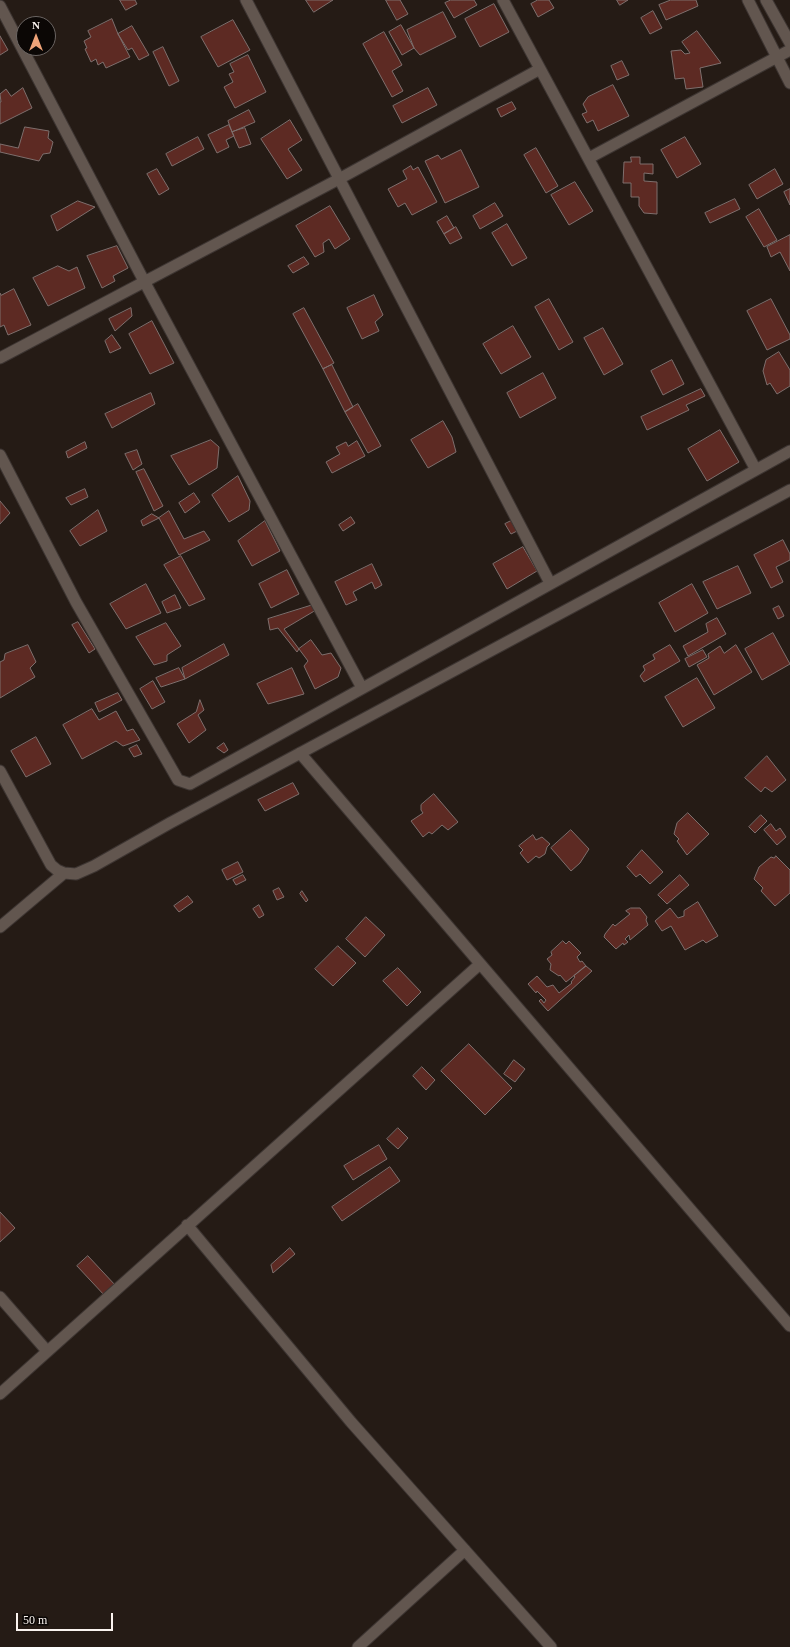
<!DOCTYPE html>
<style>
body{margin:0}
#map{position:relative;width:790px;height:1647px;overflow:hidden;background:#251b15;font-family:"Times New Roman",serif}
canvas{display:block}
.north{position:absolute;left:16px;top:16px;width:40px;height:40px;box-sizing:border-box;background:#0b0705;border:1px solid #6b6563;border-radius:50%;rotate:0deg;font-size:11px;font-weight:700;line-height:16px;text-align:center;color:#faf3ef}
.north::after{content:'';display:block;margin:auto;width:14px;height:18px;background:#efa378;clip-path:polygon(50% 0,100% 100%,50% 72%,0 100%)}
.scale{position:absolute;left:16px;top:1613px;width:97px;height:18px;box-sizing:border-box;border:2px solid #faf3ef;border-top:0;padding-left:5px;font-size:12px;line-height:14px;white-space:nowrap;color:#faf3ef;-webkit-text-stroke:3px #0b0705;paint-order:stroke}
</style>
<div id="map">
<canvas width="790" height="1647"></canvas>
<div class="north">N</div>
<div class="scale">50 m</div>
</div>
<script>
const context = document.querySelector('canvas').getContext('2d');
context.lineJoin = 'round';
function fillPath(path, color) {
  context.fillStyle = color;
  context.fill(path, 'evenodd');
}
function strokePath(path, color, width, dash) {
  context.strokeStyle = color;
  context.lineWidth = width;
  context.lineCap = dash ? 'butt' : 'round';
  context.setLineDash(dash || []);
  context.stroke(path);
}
const building = new Path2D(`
 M120 0H135L137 4 126 10Z
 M306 0H333L314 12Z
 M386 0H400L408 14 397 20Z
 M451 0H474L477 5 454 18 445 3Z
 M538 0H549L554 8 538 17 531 4Z
 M617 0H628L620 5Z
 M671 0H696L698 6 666 20 659 5Z
 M494 4 509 32 480 47 465 19Z
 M653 11 662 28 650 34 641 18Z
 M443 12 456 37 420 55 414 48 407 30Z
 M112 19 118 34 130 57 106 68 103 62 98 65 96 59 91 62 85 49 87 48 84 41 91 37 88 31Z
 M233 20 250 50 218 67 201 37Z
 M401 25 414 48 402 55 389 32Z
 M132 26 149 55 139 60 132 48 128 50 118 34Z
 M697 31 721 63 700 68 703 87 686 89 684 78 675 79 671 51 681 50 685 54 690 53 682 42Z
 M384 32 402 65 392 71 403 91 392 97 363 44Z
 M0 36 8 50 0 55Z
 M163 47 179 81 169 86 153 52Z
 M248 55 266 92 235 108 224 87 233 82 229 74 234 72 230 64Z
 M622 61 629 75 617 80 611 66Z
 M613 85 629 116 598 131 593 120 587 123 582 114 587 112 583 104 588 97Z
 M23 88 32 108 0 124V102H1L0 94 6 89 11 96Z
 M428 88 437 105 402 123 393 106Z
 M512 102 516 109 501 117 497 109Z
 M249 110 255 122 232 132 228 121Z
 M290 120 302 140 288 149 302 170 287 179 261 139Z
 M229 125 234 136 226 140 229 147 217 153 208 135Z
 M25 127 49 131 48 138 53 142 50 153 43 154 39 161 0 152V144L18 148Z
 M245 128 251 144 239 148 232 132Z
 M198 137 204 149 172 166 166 154Z
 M685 137 701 164 677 178 661 150Z
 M536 148 558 186 546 193 524 155Z
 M461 150 479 187 445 203 425 161 438 155 441 159Z
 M631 157H640V164H653V174L644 173V181L657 182V214L644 213 639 206V197H631V183H623L624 162H631Z
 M411 166 413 170 418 167 437 202 412 215 405 203 398 207 388 189 407 179 403 171Z
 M157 169 169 189 159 195 147 174Z
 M775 169 783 184 757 199 749 185Z
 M575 182 593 211 569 225 551 195Z
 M790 189V205L784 192Z
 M735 199 740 209 710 223 705 213Z
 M78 201 95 207 57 231 51 216Z
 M495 203 503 216 480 229 473 216Z
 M330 206 350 239 335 249 329 239 323 243 324 252 315 257 296 226Z
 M759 209 777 240 764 247 746 217Z
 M447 216 454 228 444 234 437 222Z
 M507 224 527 258 512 266 492 233Z
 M456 227 462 238 450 244 444 234Z
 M790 235V271L780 252 771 257 767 247Z
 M117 246 128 268 113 276 115 281 102 288 87 256Z
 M304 257 309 264 293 273 288 266Z
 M58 266 69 271 77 267 85 288 48 306 33 278Z
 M14 289 31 325 8 335 4 325 0 327V293L1 295Z
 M374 295 383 315 375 322 379 331 362 339 347 308Z
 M549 299 573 342 559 350 535 307Z
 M771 299 790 335V339L767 350 747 311Z
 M131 308 132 316 115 331 109 319Z
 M304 308 334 363 323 369 293 314Z
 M152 321 174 363 150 374 129 334Z
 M513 326 531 357 501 374 483 344Z
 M603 328 623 364 604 375 584 338Z
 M112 335 121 348 110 353 105 341Z
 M779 352 790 370V386L777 394 770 383 767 385 763 371 766 360Z
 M672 360 684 384 663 395 651 371Z
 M332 365 353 407 345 412 323 369Z
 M543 373 556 398 520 418 507 393Z
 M701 389 705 396 686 405 689 410 647 430 641 417Z
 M151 393 155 404 112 428 105 414Z
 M358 404 381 446 368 453 345 412Z
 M443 421 452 437 456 452 428 468 411 440Z
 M720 430 739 462 707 481 688 449Z
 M211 440 219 447 217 468 189 485 171 456Z
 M357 441 365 456 332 473 326 462 340 454 336 447 346 442 348 446Z
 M85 442 87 448 68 458 66 452Z
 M137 450 142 464 133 470 125 454Z
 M144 469 163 506 154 511 136 472Z
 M238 476 250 501 249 510 229 522 212 495Z
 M85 489 88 497 71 505 66 498Z
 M194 493 200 502 185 513 179 503Z
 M0 501 10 513 0 524Z
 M98 510 107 531 80 546 70 531Z
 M169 511 184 539 204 531 210 540 179 555 159 518Z
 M152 514 159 518 143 526 141 521Z
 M351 517 355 523 343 531 339 525Z
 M265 521 280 551 252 566 238 541Z
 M511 521 517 531 511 534 505 524Z
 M783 540 790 554V560L776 567 783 582 771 588 754 555Z
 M523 547 537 571 507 589 493 564Z
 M181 556 205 599 189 606 164 565Z
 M372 564 382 585 375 589 372 582 353 592 357 600 346 605 335 582Z
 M738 566 751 593 717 609 703 582Z
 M287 570 299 594 271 608 259 584Z
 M146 584 161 613 126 629 110 604Z
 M692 584 708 613 675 632 659 603Z
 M175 595 181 608 167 613 162 602Z
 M313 605 316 610 284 629 299 649 297 652 278 628 270 630 268 619Z
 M779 606 784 616 778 619 773 609Z
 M717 618 726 634 688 656 683 646 708 632 706 624Z
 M78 622 95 649 89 653 72 625Z
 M166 623 181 646 167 655V661L154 665 136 637Z
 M773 633 790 664 762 680 745 649Z
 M311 640 322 655 331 653 341 668 338 677 315 689 304 666 308 661 299 649Z
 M224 644 229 655 185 679 182 668Z
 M28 645 36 662 30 668 35 677 0 698V662L4 660 5 654Z
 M670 645 680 661 644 682 640 676 645 670 643 666 655 659 653 655Z
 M736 645 752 672 714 695 697 665 709 658 708 654 720 646 724 653Z
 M703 650 707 657 689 667 685 659Z
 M179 668 185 679 161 687 156 678Z
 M292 668 304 694 268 704 257 684Z
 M697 678 715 708 683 727 665 697Z
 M153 681 165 702 152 709 140 689Z
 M118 693 122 700 99 712 95 703Z
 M200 700 204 710 198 715 206 730 189 743 177 724 196 712Z
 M92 709 99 720 116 711 127 731 133 729 140 740 123 746 116 741 82 759 63 725Z
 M36 737 51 764 26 777 11 751Z
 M224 743 228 750 224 753 217 748Z
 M137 745 142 754 134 757 129 749Z
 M767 756 786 780 772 792 765 787 761 792 745 778Z
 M293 783 299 794 265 811 258 800Z
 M434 794 458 822 448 830 442 825 432 834 429 832 423 837 411 821 423 813 421 810V805Z
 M688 813 709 834 687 855 677 841 679 839 674 834 677 823Z
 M761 815 767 821 755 833 749 827Z
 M771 824 776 831 780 828 786 837 777 845 764 830Z
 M571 830 589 849 580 863 571 871 551 848Z
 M533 835 536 840 542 837 550 844 547 847 545 854 539 858 536 856 528 863 520 853 523 850 519 846Z
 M642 850 663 872 650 884 640 874 636 877 627 867Z
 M776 856 790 870V893L775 906 761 891 763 888 754 879 759 867 771 857 774 858Z
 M238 862 243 872 227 880 222 870Z
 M243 875 246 880 236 885 233 880Z
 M680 875 689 885 667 904 658 895Z
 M279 888 284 897 277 900 273 891Z
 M302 891 308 900 306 902 300 894Z
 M188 896 193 902 179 912 174 906Z
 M698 902 718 936 706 943 703 940 685 950 671 926 662 931 655 921 670 908 678 918 684 916V911Z
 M259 905 264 915 259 918 253 909Z
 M631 908H640L647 917 646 920 648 925 630 940 629 935 625 939 628 942 624 945 623 943 616 949 604 937 605 934 613 924 615 926 630 914 626 911Z
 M366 917 385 935 365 957 346 939Z
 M563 941 566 944 569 941 581 953 577 957 580 962 582 961 586 966 566 982 560 975 559 976 550 970 551 964 547 959 552 955 551 952Z
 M338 946 356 963 333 986 315 969Z
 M586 966 592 971 548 1011 539 1001 541 999 544 1003 546 1000 537 991 536 993 528 984 537 976 547 987 553 985 559 993 572 983 571 982 575 977 574 976Z
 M398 968 421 992 407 1006 383 981Z
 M469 1044 512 1088 485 1115 441 1071Z
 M514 1060 525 1069 515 1082 504 1074Z
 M422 1067 435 1080 426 1090 413 1076Z
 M398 1128 408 1138 398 1149 387 1139Z
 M379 1145 387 1159 353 1180 344 1166Z
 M390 1167 400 1181 342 1221 332 1207Z
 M0 1212 15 1228 0 1242Z
 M290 1248 295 1254 273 1273 271 1265Z
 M88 1256 116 1286 105 1296 77 1266Z`);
fillPath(building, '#5d2a23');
strokePath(building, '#7e6f6d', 1);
const street = new Path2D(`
 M246 0 550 583
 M503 0 756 470
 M748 0 790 83
 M766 0 790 43
 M0 6 144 281 362 688
 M589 158 790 50
 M0 358 339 179 540 69
 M0 455 76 602 178 780 190 784 790 451
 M300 753 790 1326
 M0 771 51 865 57 870 64 873 76 874 94 866 170 823 790 490
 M0 927 64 873
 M187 1225 351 1422 551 1647
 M0 1297 47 1351
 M0 1394C159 1250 321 1108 480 964
 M358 1647 465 1550`);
strokePath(street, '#3d3532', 13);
strokePath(street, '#62564f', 11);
</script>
